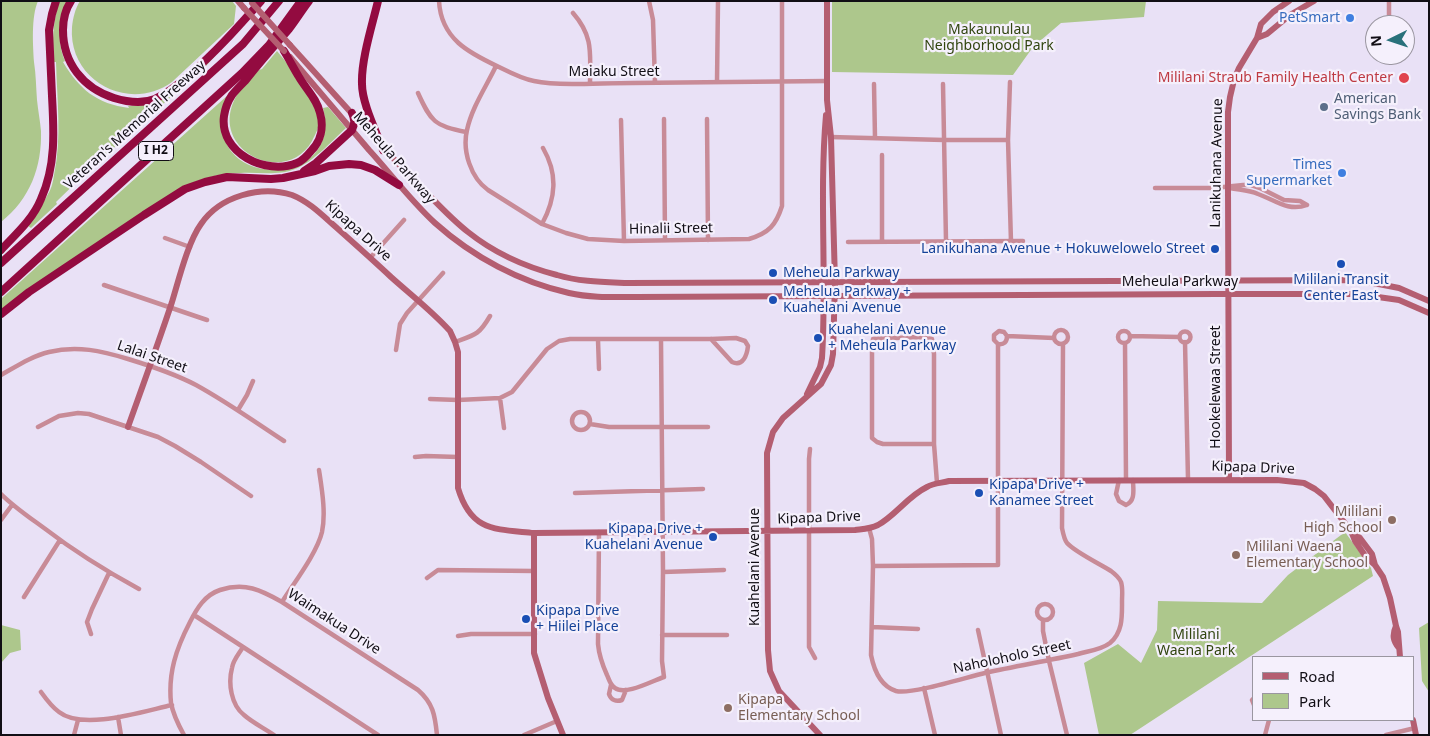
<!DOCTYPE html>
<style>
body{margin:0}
#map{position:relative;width:1430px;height:736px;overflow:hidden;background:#e9e1f6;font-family:"Noto Sans",sans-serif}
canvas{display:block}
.frame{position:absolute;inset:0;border:2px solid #110e15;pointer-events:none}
.legend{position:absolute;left:1252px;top:656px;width:162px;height:65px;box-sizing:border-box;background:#f5f0fc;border:1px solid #9a96a0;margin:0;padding:6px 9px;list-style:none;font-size:15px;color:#110e15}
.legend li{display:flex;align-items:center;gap:10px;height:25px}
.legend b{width:25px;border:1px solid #9a96a0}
.north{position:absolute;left:1365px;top:15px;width:50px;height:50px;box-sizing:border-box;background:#f5f0fc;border:1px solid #9a96a0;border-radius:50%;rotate:266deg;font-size:14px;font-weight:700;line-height:20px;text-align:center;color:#110e15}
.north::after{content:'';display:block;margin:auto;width:18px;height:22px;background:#29717b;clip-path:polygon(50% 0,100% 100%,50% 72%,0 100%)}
</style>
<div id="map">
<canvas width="1430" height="736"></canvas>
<div class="frame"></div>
<ul class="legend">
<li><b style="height:6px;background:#b45e71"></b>Road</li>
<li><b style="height:14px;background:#adc78c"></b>Park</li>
</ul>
<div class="north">N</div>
</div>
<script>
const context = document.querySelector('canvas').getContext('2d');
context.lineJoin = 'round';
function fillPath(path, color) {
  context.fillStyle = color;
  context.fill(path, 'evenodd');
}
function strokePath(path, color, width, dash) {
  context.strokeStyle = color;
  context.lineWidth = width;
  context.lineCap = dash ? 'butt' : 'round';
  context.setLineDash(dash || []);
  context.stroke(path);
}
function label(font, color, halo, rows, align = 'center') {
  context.font = font + ' "Noto Sans",sans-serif';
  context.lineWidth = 4.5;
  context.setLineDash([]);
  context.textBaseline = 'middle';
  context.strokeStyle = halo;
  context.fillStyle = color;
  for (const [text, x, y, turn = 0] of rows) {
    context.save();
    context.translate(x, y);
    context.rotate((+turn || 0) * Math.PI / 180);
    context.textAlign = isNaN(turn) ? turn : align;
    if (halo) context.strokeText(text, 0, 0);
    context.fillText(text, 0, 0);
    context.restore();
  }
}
fillPath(new Path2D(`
 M1 1H38C31 17 33 45 34 62 36 75 36 87 37 100 38 110 40 120 41 131 42 167 30 199 1 222Z
 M59 1H67C61 22 56 40 65 61L63 62C79 89 97 104 129 108L128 106 143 105 216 55 206 66 90 169 56 202 57 204 31 228 28 226C35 216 43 204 48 194 52 188 53 181 54 175 62 138 57 100 56 62H54C52 38 53 24 59 1Z
 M80 1H232L236 6 234 24 172 82C129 113 68 81 72 27 73 18 75 9 80 1Z
 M832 1H1146L1144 17 1061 23 1033 47 1013 75 832 72Z
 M277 51C293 71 314 93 319 119 320 126 315 135 312 141 287 186 213 153 233 103 238 90 249 80 259 70L262 69Z
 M228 95C227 104 223 133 225 140 240 182 315 179 324 135 326 126 325 117 323 108L328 107 346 128C332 141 312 163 295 169 278 176 258 172 241 173 219 173 200 179 181 188L1 310V299Z
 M1345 532 1371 568 1373 576 1130 735H1099L1084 663 1118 644 1141 663 1157 630 1158 601 1262 603 1288 575Z
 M1429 622V692L1422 681 1419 628Z
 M1 625 20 630 21 650 10 653 1 663Z`), '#adc78c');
strokePath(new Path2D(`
 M439 1C441 39 469 53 499 67 511 73 522 79 534 81 547 84 559 84 572 84 592 84 613 83 633 83 697 82 762 82 827 81
 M649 1 653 20 655 83
 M1389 1V25
 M573 13C594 37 590 54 590 84
 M1389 55V57
 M496 66C486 87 472 107 467 130 462 151 471 178 488 190L542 224 566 233 588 239 624 241 749 239C769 233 776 225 782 206V1
 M717 82 718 1
 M1010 82 1008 140 1011 242
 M874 84 875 138
 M943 84 946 241
 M418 93C431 122 435 126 466 132
 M664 119 665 240
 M707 119 708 240
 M621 120 624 241
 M830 137 944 140H1008
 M882 155V242
 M1155 188H1214L1243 185H1251L1260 188 1284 200 1300 201 1307 205
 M1230 188C1239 190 1249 190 1258 194 1275 200 1288 212 1307 205
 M542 224C556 198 558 174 543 148
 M165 238 190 247
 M848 242 1023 241
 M370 258 404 220
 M104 285 207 320
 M1054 337a7 7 0 1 1 14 0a7 7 0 1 1-14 0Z
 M1118 337a6 6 0 1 1 12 0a6 6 0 1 1-12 0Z
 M1179.5 337a5.5 5.5 0 1 1 11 0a5.5 5.5 0 1 1-11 0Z
 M1007 336C1007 342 1004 345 998 344L994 340V335L999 331 1004 332 1007 336 1054 338
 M1130 336 1179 337
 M919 337 932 339 934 354V444H883L877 442 872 438V352L873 339Z
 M598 340 599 369
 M455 342C475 335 479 335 490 316
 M1185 342 1188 479
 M1125 343 1126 480
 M396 350 400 324 407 313 443 273
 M1 375C17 366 32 356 49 352 77 345 102 351 128 359 151 366 175 374 196 385 227 402 255 422 284 441
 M500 398 504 428
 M430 399 458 400 500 398 512 392 547 349 559 341 570 339H711L736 338 745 341 748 346C747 355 743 367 732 362L711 339
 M238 410 247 395 253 381
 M572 421a9 9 0 1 1 18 0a9 9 0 1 1-18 0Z
 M590 424 609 427H708
 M38 427 59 416 78 413 89 414 158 437 175 446 201 462 251 496
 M934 444 937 483
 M810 449 809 459V647L815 658
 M415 457 426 456 458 457
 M1119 480 1116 494 1119 501 1126 505C1136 501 1133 489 1133 480
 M575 493 703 489
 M1 494C14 507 29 517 44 528 74 551 106 571 139 589
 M1 520 12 505
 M869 528 872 539 873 566 871 655C874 670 880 686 896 691 911 695 967 677 985 673 1016 666 1047 661 1078 654 1088 651 1101 650 1110 643 1123 632 1122 616 1122 601 1122 595 1123 588 1121 582 1119 577 1115 574 1111 571 1100 564 1075 552 1067 543 1064 539 1063 533 1062 528L1063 344
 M599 532 598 644C599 655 602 664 607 675 609 679 610 685 615 688 625 696 652 681 664 677L662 661 663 572 661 340
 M873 566 998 565V344
 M663 572 724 570
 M427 578 438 570 534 571
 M24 597 60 540
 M282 602C294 583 317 553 322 532 326 513 322 490 319 470
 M1037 612a8 8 0 1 1 16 0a8 8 0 1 1-16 0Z
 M194 615 378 735
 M1043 620V631L1049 661 1067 735
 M872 627 918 629
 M978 630 1001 735
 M91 634 87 622 92 609 109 573
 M662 635H727
 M458 636 471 634H535
 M243 647C239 654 233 660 232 668 228 683 231 705 244 715 253 723 264 728 274 735
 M611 685 609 694C611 700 616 702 622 700L626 690
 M924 688 935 735
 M41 692C46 699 52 707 59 712 83 731 144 711 172 705
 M1254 698 1252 700 1254 705
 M118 717 121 735
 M74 735 78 720
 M184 735C179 726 173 714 171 703 168 673 176 649 190 622 197 608 205 595 220 590 245 582 261 590 282 602L418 690C433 703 435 715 437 735
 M524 735 557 721
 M1265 735 1269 720
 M1386 735 1415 728`), '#c88b97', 4.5);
strokePath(new Path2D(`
 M238 1 244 8
 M1257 38 1267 34 1290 15 1314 1
 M290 45C333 92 374 140 419 185 435 201 450 218 468 232 493 252 526 267 557 275 580 282 604 282 628 283L1358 280 1399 288 1429 301
 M290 57C316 88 343 119 369 150 391 174 411 201 435 223 473 257 520 282 569 293 591 298 614 297 637 297L1216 294H1357L1399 300 1429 313
 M807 394 820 367 822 358C827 277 819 196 826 115
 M128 427C143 385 158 344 172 302 179 279 188 242 201 224 220 196 261 185 292 195 310 202 324 217 338 229 356 245 374 261 391 277 411 295 432 311 450 331L455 342 458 352V488C471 532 495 529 534 533L855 530C863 529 870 529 878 525 896 515 908 496 927 487 933 483 942 483 949 481L1277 480 1304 483 1315 489 1324 496 1351 531 1355 541 1366 557 1375 565
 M1229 479 1228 187V112L1230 97 1234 80 1239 68 1257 38 1261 24 1273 12 1289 1
 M1352 532 1360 538 1372 554 1375 565 1383 577 1390 598 1396 626 1398 632 1400 657
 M534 533V653L548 698 563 735
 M1396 626C1392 635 1393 641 1399 648
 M1413 720 1416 735
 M820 735 779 691 770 671 768 650 767 453 773 432 783 418 821 384 831 365 833 354 835 282 831 137 827 100V1`), '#b45e71', 6);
strokePath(new Path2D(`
 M71 1C65 10 63 20 63 30 63 63 83 88 114 98 127 102 142 104 155 99 168 93 179 84 189 75 215 53 238 27 261 1
 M378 1C372 26 361 60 362 84 362 103 376 131 383 150
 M284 51C289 59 294 69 299 77 306 89 317 99 320 113 324 127 321 141 311 151 307 156 302 161 297 163 266 176 219 153 224 116 225 109 228 101 232 95 236 90 240 86 245 81 259 63 274 46 289 29 296 20 302 10 309 1
 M304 171 316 163 352 130C355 123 355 120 352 113
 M1 250C16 234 33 219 41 199 56 166 54 131 52 96 51 74 50 52 49 30L52 14 56 1
 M1 263 243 44 279 1
 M1 292 242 73 269 45 301 1
 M1 314 29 292 144 215 185 189 205 182 227 177 271 179 283 178 315 171 329 166 349 164 361 165 375 170 399 185`), '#930b40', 8);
strokePath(new Path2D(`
 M252 3 290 45
 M244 8 284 51`), '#b45e71', 6);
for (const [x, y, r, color] of [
 [1350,18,5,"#3f7fe0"],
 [1404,78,6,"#e0444e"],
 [1324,107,5,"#5c6f8a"],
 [1342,173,5,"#3f7fe0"],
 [1215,249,5,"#1a4fb4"],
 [1341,264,5,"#1a4fb4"],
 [773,273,5,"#1a4fb4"],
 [773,300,5,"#1a4fb4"],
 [818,338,5,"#1a4fb4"],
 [979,493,5,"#1a4fb4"],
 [1392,520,5,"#8d6e63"],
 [713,537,5,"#1a4fb4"],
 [1236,555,5,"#8d6e63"],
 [526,619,5,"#1a4fb4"],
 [728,708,5,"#8d6e63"]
]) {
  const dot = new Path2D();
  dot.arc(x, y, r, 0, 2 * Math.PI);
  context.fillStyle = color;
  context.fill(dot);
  strokePath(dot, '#f5f0fc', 2);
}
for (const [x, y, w] of [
 [156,151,35]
]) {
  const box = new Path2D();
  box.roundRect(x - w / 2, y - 9.5, w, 19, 4);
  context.fillStyle = '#f5f0fc';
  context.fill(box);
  strokePath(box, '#110e15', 1);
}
label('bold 12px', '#110e15', null, [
 ["I H2",156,151]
]);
label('14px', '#366cbe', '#f5f0fc', [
 ["PetSmart",1340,18],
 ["Times",1332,165],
 ["Supermarket",1332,181]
], 'right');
label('14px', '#31450f', '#f5f0fc', [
 ["Makaunulau",989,30],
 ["Neighborhood Park",989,46],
 ["Mililani",1196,635],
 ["Waena Park",1196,651]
]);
label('14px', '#110e15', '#f5f0fc', [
 ["Maiaku Street",614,72],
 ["Veteran's Memorial Freeway",135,125,-42],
 ["Meheula Parkway",394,158,49],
 ["Lanikuhana Avenue",1217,163,-89],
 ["Hinalii Street",671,229,-1],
 ["Kipapa Drive",358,231,42],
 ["Meheula Parkway",1180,282],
 ["Lalai Street",152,357,19],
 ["Hookelewaa Street",1216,387,-90],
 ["Kipapa Drive",1253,468,2],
 ["Kipapa Drive",819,518,-2],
 ["Kuahelani Avenue",755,567,-90],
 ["Waimakua Drive",334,622,33],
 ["Naholoholo Street",1012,657,-12]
]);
label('14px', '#be3a42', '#f5f0fc', [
 ["Mililani Straub Family Health Center",1393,78]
], 'right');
label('14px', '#4e5e75', '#f5f0fc', [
 ["American",1334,99],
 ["Savings Bank",1334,115]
], 'left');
label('14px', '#164399', '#f5f0fc', [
 ["Lanikuhana Avenue + Hokuwelowelo Street",1205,249,"right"],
 ["Meheula Parkway",783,273],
 ["Mililani Transit",1341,280,"center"],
 ["Center East",1341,296,"center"],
 ["Mehelua Parkway +",783,292],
 ["Kuahelani Avenue",783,308],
 ["Kuahelani Avenue",828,330],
 ["+ Meheula Parkway",828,346],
 ["Kipapa Drive +",989,485],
 ["Kanamee Street",989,501],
 ["Kipapa Drive +",703,529,"right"],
 ["Kuahelani Avenue",703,545,"right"],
 ["Kipapa Drive",536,611],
 ["+ Hiilei Place",536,627]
], 'left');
label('14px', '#785e54', '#f5f0fc', [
 ["Mililani",1382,512,"right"],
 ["High School",1382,528,"right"],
 ["Mililani Waena",1246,547],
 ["Elementary School",1246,563],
 ["Kipapa",738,700],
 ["Elementary School",738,716]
], 'left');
</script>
